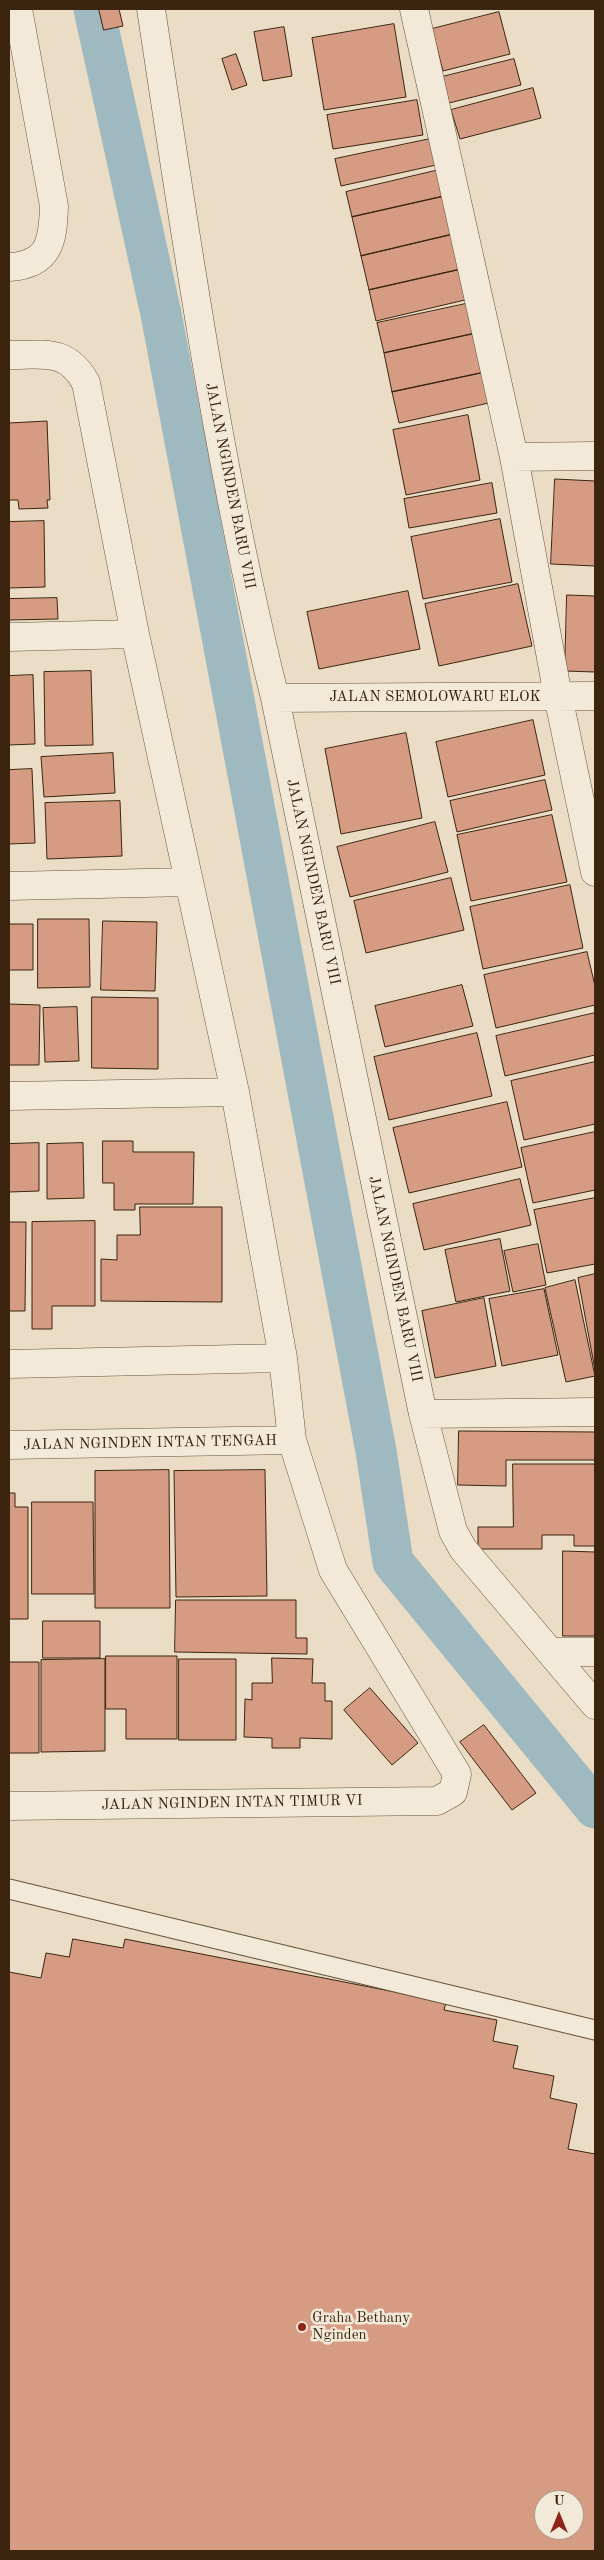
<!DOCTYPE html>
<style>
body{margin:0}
#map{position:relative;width:604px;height:2560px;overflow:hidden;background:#ebddc5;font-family:"Old Standard TT",serif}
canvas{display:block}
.frame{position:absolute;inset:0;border:10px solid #3b250f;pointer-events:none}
.north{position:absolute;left:534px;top:2490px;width:50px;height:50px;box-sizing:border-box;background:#f2e9d9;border:1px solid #a99b88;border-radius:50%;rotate:0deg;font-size:14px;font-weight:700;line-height:20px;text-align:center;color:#3b250f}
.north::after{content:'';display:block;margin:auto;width:18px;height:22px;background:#8f2418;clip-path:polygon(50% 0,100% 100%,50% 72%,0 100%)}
</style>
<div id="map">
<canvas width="604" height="2560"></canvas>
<div class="frame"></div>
<div class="north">U</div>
</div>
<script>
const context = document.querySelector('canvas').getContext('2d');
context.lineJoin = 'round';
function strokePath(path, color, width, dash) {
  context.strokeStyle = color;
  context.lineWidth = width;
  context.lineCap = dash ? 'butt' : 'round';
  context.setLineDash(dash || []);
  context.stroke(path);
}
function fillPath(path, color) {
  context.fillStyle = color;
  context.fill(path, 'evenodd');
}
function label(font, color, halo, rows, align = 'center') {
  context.font = font + ' "Old Standard TT",serif';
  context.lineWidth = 5;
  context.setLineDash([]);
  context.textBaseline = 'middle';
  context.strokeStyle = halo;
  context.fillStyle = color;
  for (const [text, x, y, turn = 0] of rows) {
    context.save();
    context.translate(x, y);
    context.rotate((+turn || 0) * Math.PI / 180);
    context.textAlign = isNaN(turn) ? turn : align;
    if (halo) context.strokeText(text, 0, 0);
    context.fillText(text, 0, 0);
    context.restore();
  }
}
strokePath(new Path2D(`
 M94 9 161 314 376 1451 393 1562 595 1808`), '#9eb9bf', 41);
const building = new Path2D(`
 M99 9H119L123 26 104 30Z
 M499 12 510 54 443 71 432 29Z
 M394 24 406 97 324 110 312 38Z
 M284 27 292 76 263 81 254 32Z
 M236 54 247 85 232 90 222 59Z
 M514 59 521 85 449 103 442 77Z
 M533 88 541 118 460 139 451 110Z
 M417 100 423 135 333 149 327 115Z
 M430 139 436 165 341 186 335 159Z
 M439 170 445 196 352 217 346 192Z
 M445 196 454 234 361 256 352 217Z
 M454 234 462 269 369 290 361 256Z
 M462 269 469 299 376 321 369 290Z
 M470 303 477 333 384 353 377 323Z
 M477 333 486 372 392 392 384 353Z
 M486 372 493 402 399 423 392 392Z
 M468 415 480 480 406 495 393 430Z
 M9 416V423L47 421 50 500H47L48 508 19 509 18 500H9Z
 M555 479 595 481V566L551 564Z
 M492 483 497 513 409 528 404 499Z
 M500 519 512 582 423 599 411 537Z
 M44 521 45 587 9 588V522Z
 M518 584 532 646 439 666 425 604Z
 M408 591 420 649 319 669 307 612Z
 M567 595 595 596V672L565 671Z
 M57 598 58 619 9 620V599Z
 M91 671 93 745 45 746 44 672Z
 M33 675 35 744 9 745V676Z
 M533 720 545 775 448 797 436 742Z
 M406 733 422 818 341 834 325 749Z
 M113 753 115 793 44 797 41 757Z
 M32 769 35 843 9 844V770Z
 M545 780 552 810 457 832 450 801Z
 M120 801 122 856 47 859 45 803Z
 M552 815 567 882 471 901 457 835Z
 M435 822 448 872 350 897 337 847Z
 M451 878 464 930 366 953 354 901Z
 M570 885 583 948 483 969 470 907Z
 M38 919H89L90 987 38 988Z
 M103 921 157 922 155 991 101 990Z
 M9 924H33V970H9Z
 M587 952 595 986V1005L496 1028 484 975Z
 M462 985 473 1026 385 1047 375 1006Z
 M92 997 158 998V1069L92 1068Z
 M9 1004 40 1005 39 1065H9Z
 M77 1007 79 1061 45 1062 43 1008Z
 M595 1013V1055L505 1076 496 1036Z
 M477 1033 492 1096 389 1120 374 1057Z
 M595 1062V1124L524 1140 511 1081Z
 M507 1102 522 1167 409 1193 393 1128Z
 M595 1132V1190L533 1203 521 1148Z
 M103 1141H133V1152H194L193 1204H135V1210H114V1183H103Z
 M39 1143V1191L9 1192V1144Z
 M83 1143 84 1198 47 1199V1144Z
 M520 1179 531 1225 424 1250 413 1204Z
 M595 1198V1264L547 1273 534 1210Z
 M140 1207H222V1302L101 1301V1259L117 1260V1235H140Z
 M95 1221V1306H52V1329H32V1222Z
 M9 1222H26L25 1311H9Z
 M500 1239 510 1291 456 1302 445 1250Z
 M538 1244 546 1285 513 1292 504 1251Z
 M595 1274V1370L578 1278Z
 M575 1280 595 1376 566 1382 545 1288Z
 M544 1289 558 1355 502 1366 489 1299Z
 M484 1298 496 1366 435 1378 422 1311Z
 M459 1431 595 1432V1460H506V1486L458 1485Z
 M513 1464H595V1546H574V1535H542V1549H478V1527H513Z
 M169 1470 170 1608H95V1471Z
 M265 1470 267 1596 176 1597 174 1471Z
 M9 1493H15V1507H28V1619H9Z
 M32 1502H93L94 1594H32Z
 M563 1551 595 1552V1636H563Z
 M176 1600H296V1638H307V1654L175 1652Z
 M43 1621H100V1658H43Z
 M106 1656H177V1739H126V1709H106Z
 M272 1658 313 1659 312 1683H325V1701H332V1739L300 1738V1748H272V1738L244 1737 245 1699 252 1700V1683H272Z
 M105 1659V1751L41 1752V1660Z
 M179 1659H236V1740H179Z
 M9 1662H39V1753H9Z
 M370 1688 418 1743 392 1765 344 1710Z
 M484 1725 536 1793 512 1810 460 1742Z
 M73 1939 123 1948 125 1939 446 2002 444 2010 497 2020 493 2041 518 2046 513 2068 554 2076 550 2098 577 2104 568 2149 595 2154V2551H9V1972L41 1978 46 1953 69 1957ZM544 2500H574V2530H544Z`);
fillPath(building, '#d59b83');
strokePath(building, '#3b250f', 1);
const lane = new Path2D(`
 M9 1889 595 2030`);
const street = new Path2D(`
 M151 9C186 239 219 471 275 698L423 1414 453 1531 463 1549 595 1705
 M414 9 514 457 558 696 595 872
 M9 267C50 265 53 240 54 206L18 9
 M9 355C44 355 67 348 86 383L135 634 235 1092 283 1358 292 1440 333 1570 457 1774 453 1792 437 1801 9 1806
 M514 457 595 456
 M9 637 135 634
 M275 698 595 696
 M9 886 189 882
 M9 1096 235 1092
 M9 1364 283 1358
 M423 1414 595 1412
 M9 1445 292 1440
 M551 1652H595`);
strokePath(lane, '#67533c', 21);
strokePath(street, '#67533c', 29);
strokePath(lane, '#f2e9d9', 19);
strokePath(street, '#f2e9d9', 28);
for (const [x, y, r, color] of [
 [302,2327,5,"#8f2418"]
]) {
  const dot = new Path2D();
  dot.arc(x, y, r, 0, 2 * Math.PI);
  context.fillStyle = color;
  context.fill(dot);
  strokePath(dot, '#f2e9d9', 2);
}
label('15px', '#3b250f', '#f2e9d9', [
 ["JALAN NGINDEN BARU VIII",230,486,79],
 ["JALAN SEMOLOWARU ELOK",435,697],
 ["JALAN NGINDEN BARU VIII",313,882,78],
 ["JALAN NGINDEN BARU VIII",395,1279,78],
 ["JALAN NGINDEN INTAN TENGAH",150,1443,-1],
 ["JALAN NGINDEN INTAN TIMUR VI",232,1803,-1]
]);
label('15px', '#3b250f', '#f2e9d9', [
 ["Graha Bethany",312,2318],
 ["Nginden",312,2335]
], 'left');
</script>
